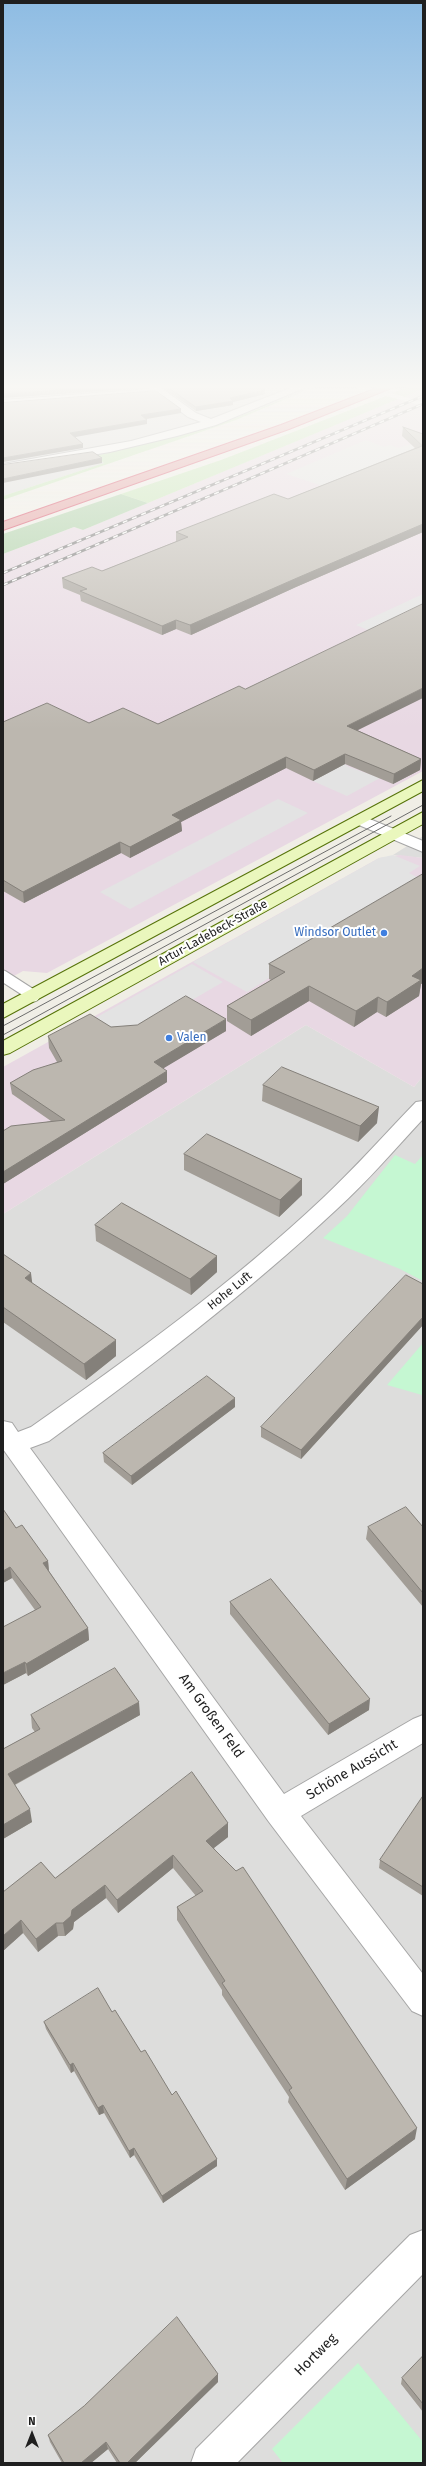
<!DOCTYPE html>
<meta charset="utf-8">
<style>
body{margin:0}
#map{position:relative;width:426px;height:2466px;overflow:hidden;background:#f0eee6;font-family:"Fira Sans",sans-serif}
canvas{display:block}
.frame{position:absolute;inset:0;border:4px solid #1f1f1f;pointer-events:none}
.north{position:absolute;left:12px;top:2414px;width:40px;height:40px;-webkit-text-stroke:3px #fff;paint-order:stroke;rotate:0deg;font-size:11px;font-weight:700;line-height:16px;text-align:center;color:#1f1f1f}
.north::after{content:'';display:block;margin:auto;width:14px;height:18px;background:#1f1f1f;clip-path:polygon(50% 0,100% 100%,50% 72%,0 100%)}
</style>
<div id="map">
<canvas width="426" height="2466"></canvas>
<div class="frame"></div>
<div class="north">N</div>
</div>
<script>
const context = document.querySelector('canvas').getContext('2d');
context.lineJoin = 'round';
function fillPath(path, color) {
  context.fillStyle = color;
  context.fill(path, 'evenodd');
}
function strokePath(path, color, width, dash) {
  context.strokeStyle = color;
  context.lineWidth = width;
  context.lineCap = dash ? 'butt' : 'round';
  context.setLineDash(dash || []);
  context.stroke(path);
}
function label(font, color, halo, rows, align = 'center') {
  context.font = font + ' "Fira Sans",sans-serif';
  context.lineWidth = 4;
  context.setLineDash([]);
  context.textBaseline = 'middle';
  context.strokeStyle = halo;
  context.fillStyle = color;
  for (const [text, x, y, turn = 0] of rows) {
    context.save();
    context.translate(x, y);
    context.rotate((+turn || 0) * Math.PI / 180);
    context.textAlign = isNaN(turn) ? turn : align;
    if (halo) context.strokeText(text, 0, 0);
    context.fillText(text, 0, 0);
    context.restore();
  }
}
fillPath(new Path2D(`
 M3 385H319L212 427 96 457 105 463 3 496Z
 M423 836V858L393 855Z
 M306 1025 414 1087 423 1076V2463H3V1214Z`), '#dddddc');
fillPath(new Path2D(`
 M423 388V771L47 973 23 971 3 982V554L74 527 83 530Z
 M400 855 423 858V1076L414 1087 306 1025 3 1214V1067L379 858Z`), '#e8d8e3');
fillPath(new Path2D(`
 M319 385 236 420 3 500V496L104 463 96 456 212 427Z
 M415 385H423V388L404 397 392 393Z
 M386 396 398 399 148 503 121 494 221 460Z`), '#c1e7ae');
fillPath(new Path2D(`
 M121 494 148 503 83 530 74 527 3 554V534Z`), '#a3cd9d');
fillPath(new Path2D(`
 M395 1155 415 1164 423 1155V1281L400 1269 323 1238 347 1216Z
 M423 1343 422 1395 387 1385Z
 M358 2363 423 2442V2463H283L272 2449Z`), '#c5f7d2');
fillPath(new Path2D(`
 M366 440 384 447 390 445 398 448 422 441 423 454 329 488 286 474Z
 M423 594V604L368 630 356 625Z
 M329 754 349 767 380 778 347 796 313 781 331 771Z
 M278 799 308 813 130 909 100 892Z
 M393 855 420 866 409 873 423 880 247 992 193 962 379 858Z
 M192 964 223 982 137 1032 112 1035 90 1021Z`), '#e3e3e3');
fillPath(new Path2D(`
 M348 385H361L423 402V406Z`), '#fff');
const lane = new Path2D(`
 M3 976 34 996`);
const street = new Path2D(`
 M146 385H157L196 413 211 419 298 385H311L216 425 177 436 110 452 3 470V464L131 441 201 422 188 417 157 394 3 406V400L149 389Z
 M360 815 423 841V852L354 823 352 820 354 817Z
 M423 1101V1119C395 1149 368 1181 337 1209 246 1294 149 1368 49 1441L30 1448 284 1794 413 1719 423 1715V1743L301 1816 423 1974V2016L412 2011 269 1822 3 1449V1421L12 1423 18 1432 31 1427C132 1356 233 1283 323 1198 355 1168 385 1134 416 1102Z
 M423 2230V2274L237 2463H191L196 2449 410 2235Z`);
const secondary = new Path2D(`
 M423 780V791L3 1018V1004Z
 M423 812V824L10 1053 3 1055V1041Z`);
const highway = new Path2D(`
 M385 385H399L289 429 3 530V522L281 425Z`);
strokePath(lane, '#a6a6a6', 13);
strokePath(street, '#a6a6a6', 2);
strokePath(secondary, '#567309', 2);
strokePath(highway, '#d42d4a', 2);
strokePath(lane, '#fff', 11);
fillPath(street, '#fff');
fillPath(secondary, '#eaf7bd');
fillPath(highway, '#e39193');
strokePath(new Path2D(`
 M3 1026 391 816
 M3 1035 423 805`), '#6d6d6d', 1);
const rail = new Path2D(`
 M3 573 423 396
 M3 585 423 404`);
strokePath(rail, '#6d6d6d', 2.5);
strokePath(rail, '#fff', 1.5, [5]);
fillPath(new Path2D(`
 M159 385H269L259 386 265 390V394L233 402V405L196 411Z
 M403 427 423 434V532L296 587 191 635 176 629 162 635 81 601 80 595 63 588 62 578 102 571 177 541H176V532L288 499 415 448 402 436Z
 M245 689 357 730 421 759 420 770 393 784 345 764 313 781 286 768 181 822 182 831 130 858 121 853 24 903 3 891V722L158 724Z
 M423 874V983L421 984 419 996 386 1017 377 1012 354 1027 309 1001 251 1036 227 1021V1006L271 980 269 979V964Z
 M111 1027 226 1031 163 1068 167 1082 3 1184V1131L51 1121 12 1094 10 1083 57 1062 49 1048 48 1036Z
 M263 1085 377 1123 358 1142 262 1101Z
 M184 1154 302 1195 279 1217 184 1170Z
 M95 1225 217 1256V1272L191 1295 96 1241Z
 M3 1254 32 1283 116 1356 86 1380 3 1322Z
 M423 1284V1325L301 1459 261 1437V1427Z
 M235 1407 132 1485 104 1462 103 1453Z
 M3 1509 16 1528 48 1561 49 1571 88 1628 89 1640 28 1676 26 1673 3 1685 35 1610 12 1578 3 1583Z
 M368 1527H423V1607L366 1539Z
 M230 1602 369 1710 328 1735 230 1614Z
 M31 1715H140L15 1785 32 1822 3 1839V1749L35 1732 32 1728Z
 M423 1796V1896L379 1868 380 1860Z
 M228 1823V1837L214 1848 415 2139 345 2190 288 2102 289 2097 222 1995V1990L177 1920V1907L196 1896 173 1868 118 1913 106 1898 74 1922 73 1929 65 1936H58L38 1952 23 1933 3 1951V1892L55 1878Z
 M112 2012 172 2095 217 2166 163 2203 134 2155 130 2158 104 2113 99 2115 74 2071 71 2073 46 2029 44 2022Z
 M423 2356V2412L401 2384 402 2378Z
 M218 2382 135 2463H117L108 2449 91 2463H62L50 2442 48 2435Z`), '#a29d96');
fillPath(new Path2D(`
 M128 385H146V388L3 398V394Z
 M254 385H269L254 388Z
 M265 390V394L233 402V405L196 411V407Z
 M181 409V413L141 420V415Z
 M147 420V424L70 438V433Z
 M83 444V448L3 462V458Z
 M102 458V463L3 483V479Z
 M423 524V532L296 587 191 635 190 625 297 578Z
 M176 620V629L162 635V626Z
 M423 688V698L346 736 347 726Z
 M345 754V764L313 781 314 770Z
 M286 757V768L181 822 182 831 130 858V847L172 815Z
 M421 759 420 770 393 784 394 774Z
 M120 842 121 853 24 903 23 892Z
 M423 968V983L421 984 419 996 386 1017 387 1002 412 976Z
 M309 986V1001L251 1036V1020Z
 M378 997 377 1012 354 1027 356 1011Z
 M226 1019V1031L154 1074V1062Z
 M167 1071V1082L3 1184V1172Z
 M379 1107 377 1123 358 1142 360 1126Z
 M302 1179V1195L279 1217 280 1200Z
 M217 1256V1272L191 1295 190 1279Z
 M31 1273 33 1289 25 1278Z
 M423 1317V1325L301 1459V1450Z
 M116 1340V1356L86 1380 84 1364Z
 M235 1398V1407L132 1485 131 1476Z
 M48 1561 49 1572 43 1563Z
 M10 1567 12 1578 3 1583V1571Z
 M88 1628 89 1640 28 1676 26 1664Z
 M25 1662 26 1673 3 1685V1673Z
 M370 1699 369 1710 328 1735 329 1724Z
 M139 1702 140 1715 10 1787 8 1774Z
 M30 1809 32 1822 3 1839V1825Z
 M228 1823V1837L206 1854V1841Z
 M173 1855V1868L118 1913 117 1900Z
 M105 1885 106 1898 74 1922 73 1929 65 1936 63 1923 72 1910Z
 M21 1920 23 1933 3 1951V1936Z
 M56 1923 58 1936 38 1952 36 1939Z
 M73 2063 74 2071 71 2073 70 2065Z
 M103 2105 104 2113 99 2115 98 2108Z
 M417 2128 415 2139 345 2190 347 2179Z
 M134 2148V2155L130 2158 129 2151Z
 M217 2159V2166L163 2203 162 2196Z
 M218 2374V2382L135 2463H127Z
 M106 2442 108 2449 91 2463H81Z`), '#84807a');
const building = new Path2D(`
 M3 385H128L3 394Z
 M165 385H256L265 390 230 398 233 401 196 407Z
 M156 391 181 409 141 415 147 420 70 433 83 444 3 458V403Z
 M403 427 423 434V524L297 578 190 625 176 620 162 626 80 591 87 589 62 578 92 567 102 571 188 537 176 532 274 494 288 499 422 446Z
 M93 452 102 458 3 479V465Z
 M423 604V688L347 726 421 759 394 774 345 754 314 770 286 757 172 815 181 820 130 847 120 842 23 892 3 880V722L47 703 89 723 123 708 158 724 239 686 245 689Z
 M423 874V968L412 976 421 980 387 1002 378 997 356 1011 309 986 251 1020 227 1006 285 972 269 964Z
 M186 996 226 1019 154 1062 167 1071 3 1172V1131L11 1126 65 1120 10 1083 33 1070 62 1061 48 1036 90 1014 111 1027 137 1025Z
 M282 1067 379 1107 360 1126 263 1085Z
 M207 1134 302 1179 280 1200 184 1154Z
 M122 1203 217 1256 190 1279 95 1225Z
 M3 1254 31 1273 25 1278 116 1340 84 1364 3 1307Z
 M406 1275 423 1284V1317L301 1450 261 1427Z
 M207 1376 235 1398 131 1476 103 1453Z
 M406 1507 423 1527V1593L368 1527Z
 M3 1509 16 1528 22 1525 48 1561 43 1563 88 1628 26 1664 25 1662 3 1673V1627L41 1607 10 1567 3 1571Z
 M271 1579 370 1699 329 1724 230 1602Z
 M115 1668 139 1702 8 1774 30 1809 3 1825V1749L40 1729 31 1715Z
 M192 1772 228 1823 206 1841 236 1871 243 1867 417 2128 347 2179 289 2090 292 2088 222 1983 225 1981 177 1907 203 1891 173 1855 117 1900 105 1885 72 1910 71 1916 63 1923H56L36 1939 21 1920 3 1936V1892L41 1862 55 1878Z
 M423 1796V1887L380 1860Z
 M98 1988 112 2012 115 2010 141 2052 145 2050 172 2095 176 2091 217 2159 162 2196 134 2148 129 2151 103 2105 98 2108 73 2063 70 2065 44 2022Z
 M177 2317 218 2374 127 2463H120L106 2442 81 2463H64L48 2435 84 2406Z
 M423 2356V2404L402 2378Z`);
fillPath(building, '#bcb7af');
strokePath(building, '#84807a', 1);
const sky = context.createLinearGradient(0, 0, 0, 730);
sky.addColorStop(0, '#8ebce3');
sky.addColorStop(0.53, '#f8f7f4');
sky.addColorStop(1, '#f8f7f400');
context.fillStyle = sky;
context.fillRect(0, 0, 426, 730);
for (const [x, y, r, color] of [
 [384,933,4,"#3f7fe0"],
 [169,1038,4,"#3f7fe0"]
]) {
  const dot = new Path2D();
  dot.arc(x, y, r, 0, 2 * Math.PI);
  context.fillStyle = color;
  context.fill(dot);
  strokePath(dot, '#fff', 1.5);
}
label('12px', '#1f1f1f', '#fff', [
 ["Artur-Ladebeck-Straße",213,933,-29],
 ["Hohe Luft",230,1291,-39]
]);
label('12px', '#366cbe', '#fff', [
 ["Windsor Outlet",376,933],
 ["Valen",177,1038,"left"]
], 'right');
label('14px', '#1f1f1f', '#fff', [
 ["Am Großen Feld",211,1716,54],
 ["Schöne Aussicht",352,1770,-31],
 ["Hortweg",316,2355,-45]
]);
</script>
